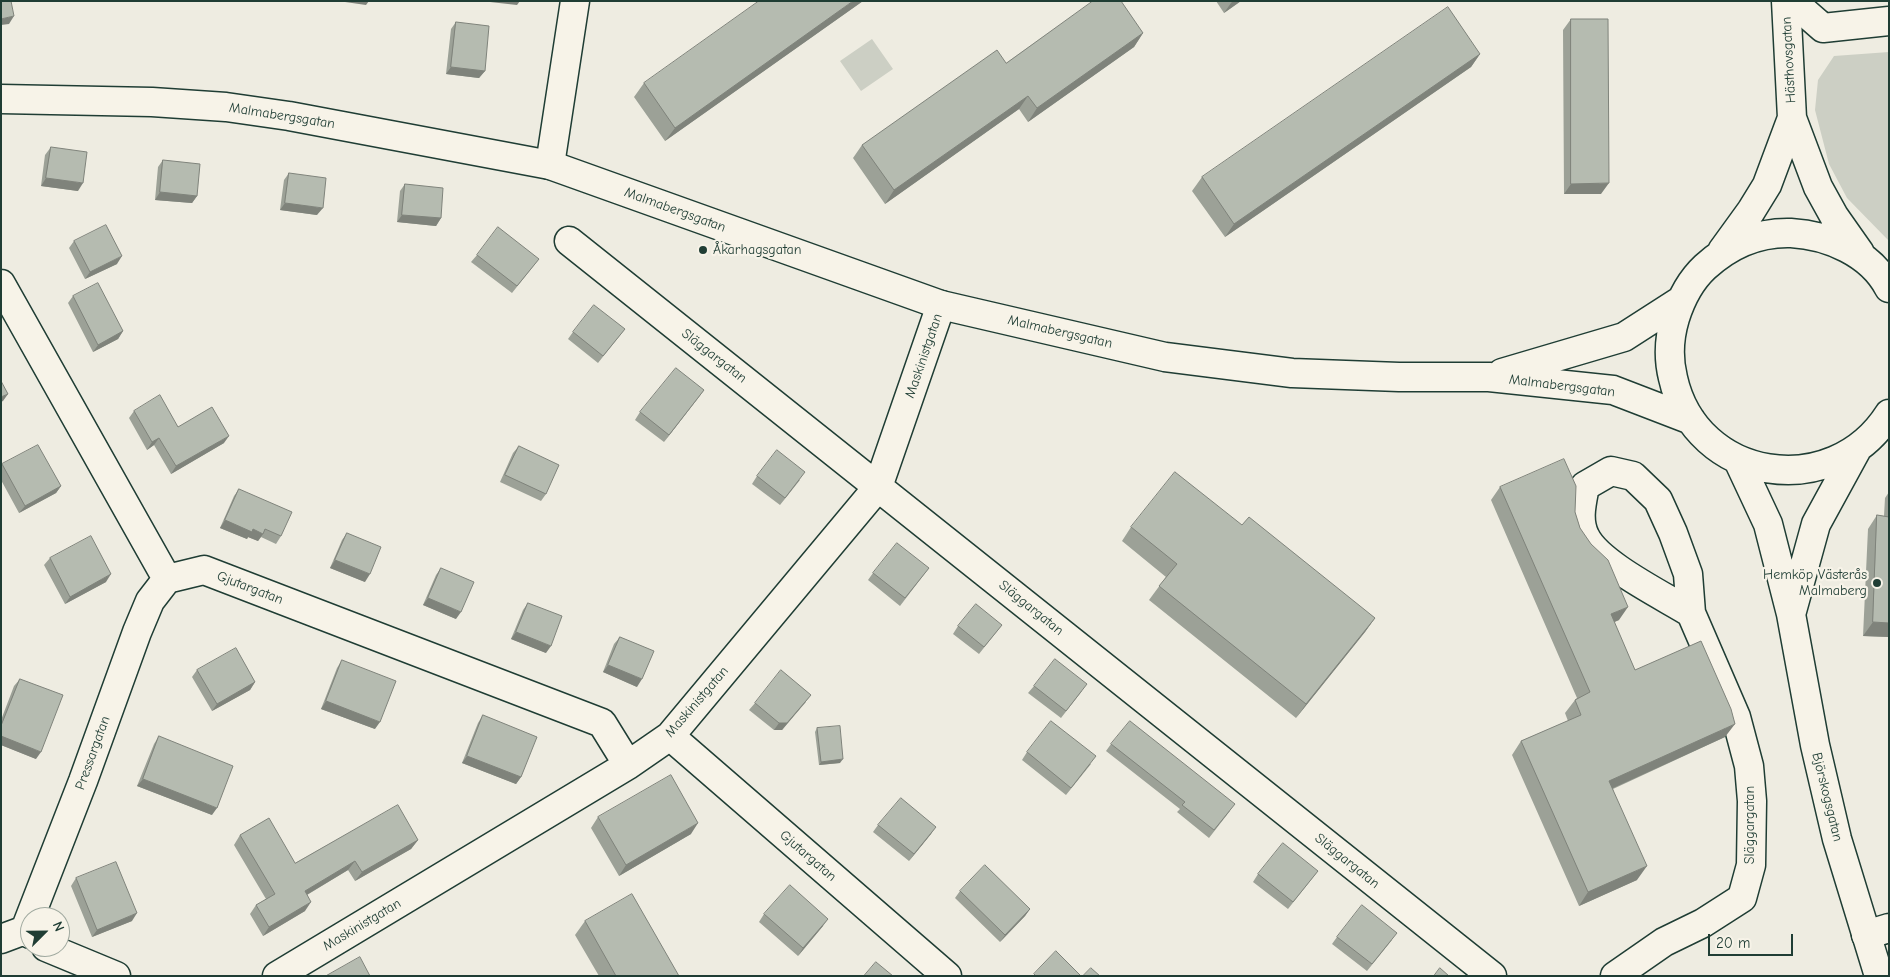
<!DOCTYPE html>
<meta charset="utf-8">
<style>
body{margin:0}
#map{position:relative;width:1890px;height:977px;overflow:hidden;background:#eeece1;font-family:"Comic Neue",sans-serif}
canvas{display:block}
.frame{position:absolute;inset:0;border:2px solid #1f3d34;pointer-events:none}
.north{position:absolute;left:20px;top:907px;width:50px;height:50px;box-sizing:border-box;background:#f7f3e8;border:1px solid #a1aaa0;border-radius:50%;rotate:67deg;font-size:14px;font-weight:700;line-height:20px;text-align:center;color:#1f3d34}
.north::after{content:'';display:block;margin:auto;width:18px;height:22px;background:#1f3d34;clip-path:polygon(50% 0,100% 100%,50% 72%,0 100%)}
.scale{position:absolute;left:1708px;top:934px;width:85px;height:22px;box-sizing:border-box;border:2px solid #1f3d34;border-top:0;padding-left:6px;font-size:15px;line-height:18px;white-space:nowrap;color:#1f3d34;-webkit-text-stroke:4px #f7f3e8;paint-order:stroke}
</style>
<div id="map">
<canvas width="1890" height="977"></canvas>
<div class="frame"></div>
<div class="north">N</div>
<div class="scale">20 m</div>
</div>
<script>
const context = document.querySelector('canvas').getContext('2d');
context.lineJoin = 'round';
function fillPath(path, color) {
  context.fillStyle = color;
  context.fill(path, 'evenodd');
}
function strokePath(path, color, width, dash) {
  context.strokeStyle = color;
  context.lineWidth = width;
  context.lineCap = dash ? 'butt' : 'round';
  context.setLineDash(dash || []);
  context.stroke(path);
}
function label(font, color, halo, rows, align = 'center') {
  context.font = font + ' "Comic Neue",sans-serif';
  context.lineWidth = 4.5;
  context.setLineDash([]);
  context.textBaseline = 'middle';
  context.strokeStyle = halo;
  context.fillStyle = color;
  for (const [text, x, y, turn = 0] of rows) {
    context.save();
    context.translate(x, y);
    context.rotate((+turn || 0) * Math.PI / 180);
    context.textAlign = isNaN(turn) ? turn : align;
    if (halo) context.strokeText(text, 0, 0);
    context.fillText(text, 0, 0);
    context.restore();
  }
}
fillPath(new Path2D(`
 M872 39 893 69 861 91 840 61Z
 M1889 52V241L1847 198 1829 164 1815 110 1818 80 1834 56Z`), '#cccfc4');
const street = new Path2D(`
 M1792 1 1823 28 1889 21
 M550 165 575 1
 M569 241 1492 976
 M1 284 167 579
 M167 579 204 570 602 723 628 765
 M670 736 947 976
 M25 930 83 781 137 632 150 601 167 579
 M1866 935 1889 928
 M1 939 25 930 30 934
 M46 947 116 976
 M277 976 628 765 670 736 878 487 941 305
 M1615 976 1664 942 1703 923 1742 898 1751 865 1752 801 1749 766 1736 717 1691 613 1688 574 1673 533 1658 500 1633 476 1611 471 1585 486C1582 502 1577 520 1585 536 1598 564 1664 596 1691 613`);
const secondary = new Path2D(`
 M1786 1 1792 118 1818 187 1834 216 1860 253
 M1 99 152 102 226 107 289 116 550 165 941 305 1165 357 1292 373 1399 377H1489L1613 390 1691 420
 M1722 251 1751 211 1767 185 1792 118
 M1889 288C1871 253 1828 235 1791 233 1758 232 1729 245 1705 267 1690 281 1681 299 1675 318 1669 338 1668 358 1673 378 1696 482 1832 503 1889 414
 M1502 373 1624 337 1680 301
 M1738 460 1768 524 1791 614 1815 745 1837 839 1879 976
 M1792 611 1816 524 1857 449`);
strokePath(street, '#1f3d34', 31);
strokePath(secondary, '#1f3d34', 31);
strokePath(street, '#f7f3e8', 28);
strokePath(secondary, '#f7f3e8', 28);
fillPath(new Path2D(`
 M863 1 665 141 634 97 644 83Z
 M1216 1H1241L1224 13Z
 M1571 19 1601 194H1564L1563 30Z
 M456 22 485 71 479 78 446 74 451 29Z
 M1143 33 1134 47 1028 122 1019 109 885 204 853 158 862 145 1006 63Z
 M1480 54 1471 67 1225 237 1192 191 1202 177Z
 M51 147 78 191 41 186 45 155Z
 M163 160 197 196 192 203 155 200 158 167Z
 M289 173 317 215 280 210 284 180Z
 M405 184 441 218 436 226 397 222 400 191Z
 M74 241 117 264 85 279 69 248Z
 M477 255 539 259 512 293 471 262Z
 M73 296 123 331 118 339 93 352 68 303Z
 M625 329 598 363 568 339 573 332Z
 M704 390 664 442 635 420 640 412Z
 M134 411 224 443 171 474 154 445 147 450 129 418Z
 M519 446 546 494 541 501 500 482 513 453Z
 M2 464 61 486 56 493 19 513 1 480V465Z
 M757 476 800 480 780 505 752 484Z
 M1500 487 1575 512 1580 528 1619 620 1614 622 1635 670 1725 737 1613 789 1637 880 1579 906 1512 755 1521 741 1568 721 1565 713 1575 700 1577 698 1491 500Z
 M239 489 281 536 276 544 261 537 258 541 248 537 247 539 220 528 234 496Z
 M1889 492V637L1863 636 1868 529 1877 515 1884 516 1885 498Z
 M1242 525 1375 618 1365 632 1296 718 1149 600 1166 577 1122 541 1131 527Z
 M347 533 365 582 330 568 342 540Z
 M50 558 106 582 65 604 44 565Z
 M441 568 456 619 423 605 436 575Z
 M929 568 900 606 868 580 873 573Z
 M528 603 546 653 511 639 523 610Z
 M1002 625 979 654 953 634 958 626Z
 M620 637 637 687 603 672 614 644Z
 M342 660 375 729 321 709 337 668Z
 M197 670 255 682 250 690 212 711 192 677Z
 M20 679 36 759 1 745V720L14 686Z
 M1034 686 1082 691 1061 718 1028 693Z
 M806 702 782 730H774L749 710 755 703Z
 M483 715 521 777 516 784 462 763 478 723Z
 M817 728 840 763 819 765 815 732Z
 M159 736 212 815 137 786 154 744Z
 M1111 744 1230 811 1209 838 1177 812 1180 809 1106 751Z
 M1027 752 1091 764 1066 795 1022 760Z
 M598 817 691 834 619 876 591 828Z
 M878 825 931 834 909 861 873 832Z
 M240 835 295 863 418 840 411 849 355 881 348 870 307 895 305 911 263 936 250 914 256 905 266 899 234 845Z
 M1318 871 1288 909 1253 882 1258 874Z
 M76 878 132 921 92 937 71 886Z
 M960 891 1030 909 1025 916 1000 942 955 898Z
 M764 914 823 926 798 956 759 922Z
 M585 921 679 976H599L575 935Z
 M1337 937 1392 940 1367 971 1332 944Z`), '#9ca197');
fillPath(new Path2D(`
 M338 1H369L366 5Z
 M490 1H520L517 5 490 2Z
 M853 1H863L665 141 675 128Z
 M1233 1H1241L1224 13 1231 3Z
 M14 16 9 24 1 25V19Z
 M1143 33 1134 47 1028 122 1037 108Z
 M1480 54 1471 67 1225 237 1234 224Z
 M451 67 485 71 479 78 446 74Z
 M1028 96 1019 109 885 204 894 190Z
 M46 178 83 183 78 191 41 186Z
 M1609 183 1601 194H1564L1571 184Z
 M160 192 197 196 192 203 155 200Z
 M285 203 323 208 317 215 280 210Z
 M402 215 441 218 436 226 397 222Z
 M122 256 117 264 85 279 90 272Z
 M123 331 118 339 93 352 98 345Z
 M704 390 699 397 664 442 669 435Z
 M8 394 3 401 1 402V397Z
 M229 436 224 443 171 474 176 466Z
 M159 438 154 445 147 450 152 442Z
 M61 486 56 493 19 513 25 506Z
 M225 520 253 529 263 534 258 541 248 537 247 539 220 528Z
 M335 560 370 574 365 582 330 568Z
 M111 574 106 582 65 604 70 597Z
 M428 598 461 612 456 619 423 605Z
 M1628 607 1619 620 1601 628 1611 614Z
 M1375 618 1365 632 1296 718 1306 704Z
 M1873 622 1889 623V637L1863 636Z
 M516 632 551 646 546 653 511 639Z
 M608 665 642 679 637 687 603 672Z
 M255 682 250 690 212 711 217 704Z
 M811 695 782 730H774L779 723Z
 M326 701 380 722 375 729 321 709Z
 M1735 724 1725 737 1600 794 1609 781Z
 M1 736 41 752 36 759 1 745Z
 M467 756 521 777 516 784 462 763Z
 M843 759 840 763 819 765 821 762Z
 M143 779 217 808 212 815 137 786Z
 M698 823 691 834 619 876 626 865Z
 M936 827 931 834 909 861 914 854Z
 M418 840 411 849 355 881 362 872Z
 M355 861 348 870 298 900 305 891Z
 M1647 866 1637 880 1579 906 1588 892Z
 M311 902 305 911 263 936 269 927Z
 M1030 909 1025 916 1000 942 1005 935Z
 M137 913 132 921 92 937 97 930Z
 M828 919 823 926 798 956 803 948Z`), '#7f837b');
const building = new Path2D(`
 M1 1H11L14 16 1 19Z
 M759 1H853L675 128 644 83Z
 M1093 1H1121L1143 33 1037 108 1028 96 894 190 862 145 997 50 1006 63Z
 M1448 7 1480 54 1234 224 1202 177Z
 M1571 19H1608L1609 183 1571 184Z
 M456 22 489 26 485 71 451 67Z
 M51 147 87 152 83 183 46 178Z
 M163 160 200 164 197 196 160 192Z
 M289 173 326 178 323 208 285 203Z
 M405 184 443 188 441 218 402 215Z
 M106 225 122 256 90 272 74 241Z
 M498 227 539 259 517 286 477 255Z
 M98 283 123 331 98 345 73 296Z
 M594 305 625 329 603 356 573 332Z
 M676 368 704 390 669 435 640 412Z
 M1 381 8 394 1 397Z
 M160 395 178 427 212 407 229 436 176 466 159 438 152 442 134 411Z
 M38 445 61 486 25 506 2 464Z
 M519 446 559 465 546 494 505 475Z
 M777 450 805 472 785 498 757 476Z
 M1564 459 1576 486 1575 512 1580 528 1591 544 1608 560 1628 607 1611 614 1635 670 1701 641 1731 709 1735 724 1609 781 1647 866 1588 892 1521 741 1581 715 1575 700 1590 692 1500 487Z
 M1175 472 1242 525 1249 517 1375 618 1306 704 1159 586 1177 564 1131 527Z
 M239 489 292 512 281 536 265 529 263 534 253 529 252 532 225 520Z
 M1877 515 1889 517V623L1873 622Z
 M347 533 381 547 370 574 335 560Z
 M91 536 111 574 70 597 50 558Z
 M897 543 929 568 905 598 873 573Z
 M441 568 474 582 461 612 428 598Z
 M528 603 562 616 551 646 516 632Z
 M976 604 1002 625 984 647 958 626Z
 M620 637 654 651 642 679 608 665Z
 M236 648 255 682 217 704 197 670Z
 M1055 659 1087 684 1066 711 1034 686Z
 M342 660 396 681 380 722 326 701Z
 M781 670 811 695 787 723H779L755 703Z
 M20 679 63 695 41 752 1 736V726Z
 M483 715 537 737 521 777 467 756Z
 M1051 721 1096 756 1071 788 1027 752Z
 M1130 721 1235 804 1214 830 1182 805 1185 802 1111 744Z
 M840 726 843 759 821 762 817 728Z
 M159 736 233 766 217 808 143 779Z
 M671 775 698 823 626 865 598 817Z
 M901 798 936 827 914 854 878 825Z
 M398 805 418 840 362 872 355 861 305 891 311 902 269 927 256 905 275 894 240 835 269 818 295 863Z
 M1283 843 1318 871 1293 902 1258 874Z
 M116 862 137 913 97 930 76 878Z
 M985 865 1030 909 1005 935 960 891Z
 M790 885 828 919 803 948 764 914Z
 M632 894 679 976H616L585 921Z
 M1362 905 1397 933 1372 964 1337 937Z
 M1056 951 1081 976H1036L1034 974Z
 M360 957 370 976H326Z
 M876 962 893 976H864Z
 M1091 968 1100 976H1083Z
 M1440 968 1449 976H1434Z`);
fillPath(building, '#b5bbb0');
strokePath(building, '#7f837b', 1);
for (const [x, y, r, color] of [
 [703,250,5,"#1f3d34"],
 [1877,583,5,"#1f3d34"]
]) {
  const dot = new Path2D();
  dot.arc(x, y, r, 0, 2 * Math.PI);
  context.fillStyle = color;
  context.fill(dot);
  strokePath(dot, '#f7f3e8', 2);
}
label('14px', '#1f3d34', '#f7f3e8', [
 ["Hästhovsgatan",1789,60,-93],
 ["Malmabergsgatan",282,116,9],
 ["Malmabergsgatan",675,210,20],
 ["Malmabergsgatan",1060,332,13],
 ["Släggargatan",714,356,38],
 ["Maskinistgatan",924,356,-71],
 ["Malmabergsgatan",1562,386,7],
 ["Gjutargatan",250,588,21],
 ["Släggargatan",1031,608,39],
 ["Maskinistgatan",697,702,-49],
 ["Pressargatan",93,753,-70],
 ["Björskogsgatan",1827,797,76],
 ["Släggargatan",1750,825,-90],
 ["Gjutargatan",808,856,41],
 ["Släggargatan",1347,861,39],
 ["Maskinistgatan",362,925,-31]
]);
label('14px', '#1f3d34', '#f7f3e8', [
 ["Åkarhagsgatan",713,250],
 ["Hemköp Västerås",1867,575,"right"],
 ["Malmaberg",1867,591,"right"]
], 'left');
</script>
